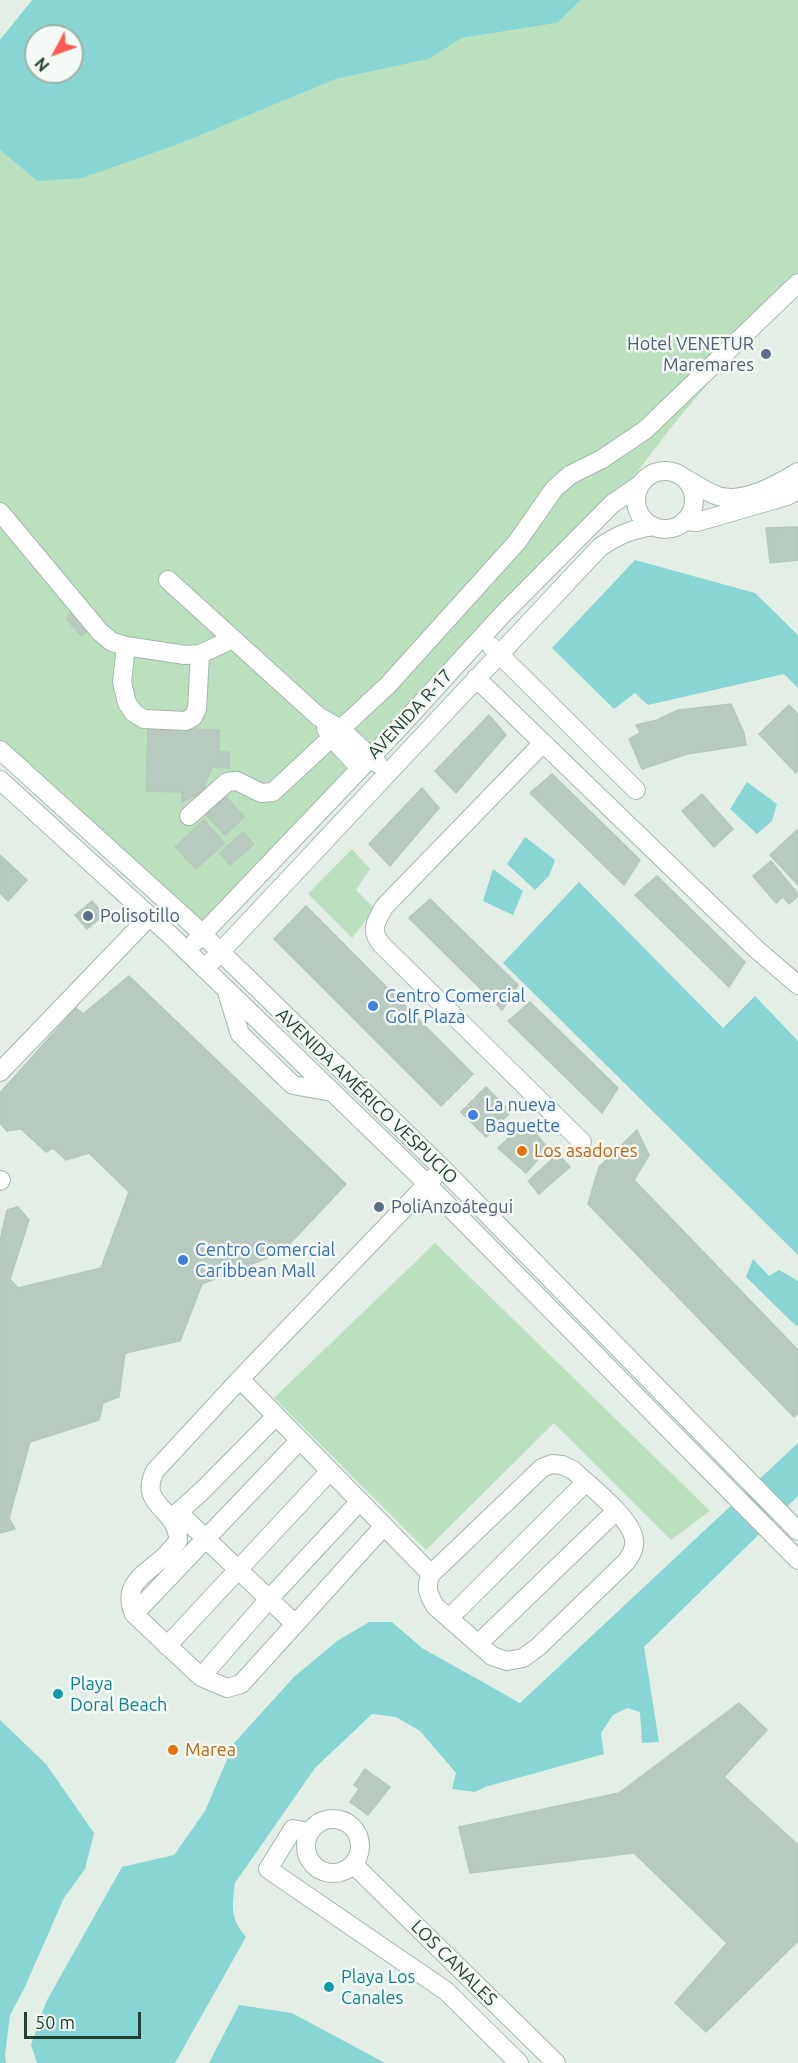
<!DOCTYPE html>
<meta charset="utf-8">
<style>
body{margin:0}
#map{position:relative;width:798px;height:2063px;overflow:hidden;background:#e3eee7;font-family:Ubuntu,sans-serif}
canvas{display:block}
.north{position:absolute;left:24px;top:24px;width:60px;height:60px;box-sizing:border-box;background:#f4faf5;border:2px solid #a0b0a7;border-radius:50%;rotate:229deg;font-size:16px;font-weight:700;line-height:24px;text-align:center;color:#214032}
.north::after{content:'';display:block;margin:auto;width:21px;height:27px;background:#fb5b53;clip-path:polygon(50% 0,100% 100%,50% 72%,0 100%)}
.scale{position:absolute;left:24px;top:2012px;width:117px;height:27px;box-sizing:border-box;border:3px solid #214032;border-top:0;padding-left:8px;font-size:18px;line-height:21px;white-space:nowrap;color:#214032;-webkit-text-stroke:4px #f4faf5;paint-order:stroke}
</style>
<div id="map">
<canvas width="798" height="2063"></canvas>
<div class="north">N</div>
<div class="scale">50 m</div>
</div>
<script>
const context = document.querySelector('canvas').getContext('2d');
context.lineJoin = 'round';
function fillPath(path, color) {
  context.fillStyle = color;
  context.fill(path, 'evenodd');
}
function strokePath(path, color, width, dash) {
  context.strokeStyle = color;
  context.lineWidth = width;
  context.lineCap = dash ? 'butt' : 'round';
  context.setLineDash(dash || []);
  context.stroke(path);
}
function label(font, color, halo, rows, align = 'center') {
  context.font = font + ' Ubuntu,sans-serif';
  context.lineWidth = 5;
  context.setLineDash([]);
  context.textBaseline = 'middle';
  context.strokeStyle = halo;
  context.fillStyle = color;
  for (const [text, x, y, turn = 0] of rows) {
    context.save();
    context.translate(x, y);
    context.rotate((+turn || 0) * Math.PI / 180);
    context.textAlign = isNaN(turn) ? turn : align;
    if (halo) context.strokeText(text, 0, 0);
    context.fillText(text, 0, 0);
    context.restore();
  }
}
fillPath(new Path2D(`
 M581 0H798V276L673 425 631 480 203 934 0 750V150L37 181 184 142 336 79 429 59 462 38 557 23Z
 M352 849 370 869 356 890 375 909 352 938 308 894Z
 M435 1243 710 1511 671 1540 554 1423 426 1550 274 1398Z`), '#bae0bd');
fillPath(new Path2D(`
 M32 0H581L557 23 462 38 429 59 336 79 184 142 82 178 37 181 0 150V40ZM36 36H72V72H36Z
 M635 560 755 593 798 635V688L784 674 648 705 635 693 614 709 552 648Z
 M747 782 777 804 772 821 757 834 730 809Z
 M525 837 555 860 549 876 535 890 507 864Z
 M493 869 523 891 513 915 483 901Z
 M579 882 723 1028 755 996 798 1041V1255L503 963Z
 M753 1259 769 1276 779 1270 798 1281V1325L796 1326 746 1277Z
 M798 1443V1496L644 1647 659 1742 642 1743 640 1712 627 1708 613 1715 601 1733 604 1754 485 1787 475 1792 452 1789 456 1773 420 1731 396 1717 372 1714 315 1768 235 1883C232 1907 230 1918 246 1937L175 2063H37L31 2045 46 2002 122 1867 174 1855 205 1811 234 1743 294 1677 337 1641 369 1622H392L422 1648 520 1703Z
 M0 1720 46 1764 94 1833 85 1869 64 1898 24 1989 10 2015 5 2055 6 2063H0Z
 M239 2005 292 2013 385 2063H209Z`), '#87d6d3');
const building = new Path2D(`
 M798 527V560L770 563 766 528Z
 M76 609 91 628 81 636 66 618Z
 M731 704 744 733 746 745 687 754 642 769 629 739 640 733 636 725 657 720 678 710Z
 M789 705 798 714V770L796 773 759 734Z
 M489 715 506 735 456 793 435 771Z
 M148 728 219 730V752H229V768L212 767 202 792 182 802V792L146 791Z
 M552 774 640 860 624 885 530 793Z
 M422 788 439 808 390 866 369 844Z
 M702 794 733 829 714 847 682 811Z
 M226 797 244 817 225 835 206 815Z
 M204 820 224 843 196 869 175 847Z
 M798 829V885L770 855Z
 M243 832 254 844 230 865 220 853Z
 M0 855 27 880 8 901 0 893Z
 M771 861 798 894V896L789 904 783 897 776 903 753 876Z
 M657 876 745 962 729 987 635 895Z
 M430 899 518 985 502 1010 409 918Z
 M92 901 104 915 87 929 75 915Z
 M306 906 473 1074 441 1106 274 939Z
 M129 976 346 1184 282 1252 202 1284 180 1341 125 1353 119 1397 103 1403 99 1420 30 1442 9 1518 15 1529 0 1533V1241L7 1210 18 1207 29 1220 10 1279 18 1288 101 1268 129 1192 89 1153 66 1160 53 1148 46 1152 21 1129 7 1131 0 1123V1093L76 1008 83 1014Z
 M530 1002 618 1088 602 1113 508 1021Z
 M486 1087 511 1112 486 1137 461 1112Z
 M526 1122 548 1148 526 1173 498 1148Z
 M637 1130 649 1155 634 1180 798 1350V1413L794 1417 588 1204 599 1167Z
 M558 1154 570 1167 539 1194 528 1181Z
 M739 1703 767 1730 724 1777 798 1845V1941L706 2032 675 2003 727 1943 634 1853 470 1873 459 1827 619 1793Z
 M365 1769 390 1787 368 1815 350 1802 359 1789 354 1785Z`);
fillPath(building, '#b8c9bf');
strokePath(building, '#b4c8bc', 1.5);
const minor = new Path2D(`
 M636 500a29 29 0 1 1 58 0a29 29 0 1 1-58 0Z
 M684 478C695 484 706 492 718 496 744 504 776 485 798 472
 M0 512 100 632 112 642 126 646 185 655 200 654 233 639
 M684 521 697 522 787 496 798 490
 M168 580 319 717 341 729 378 764
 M126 646 122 682 127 703 134 713 144 719 186 721 193 717 197 709 200 654
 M491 646 636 790
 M476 678 755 948 798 985
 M326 729 332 738 360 768
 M542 744 384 907C376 922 369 930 382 945L582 1142
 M0 750 193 925 442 1168 798 1531
 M0 780 169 934 410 1167 798 1560
 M189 816 227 782 237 781 261 793 273 792 388 685 517 542 554 489 570 475 602 459 645 430 798 283
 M195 942 396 731 502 615 612 504 641 484
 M212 961 600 547C618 535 632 529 653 526
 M227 992 240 1034 293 1085 332 1092
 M0 1072 149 917
 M0 1181 1 1180
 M240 1379 431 1574
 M552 1464 562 1465 573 1470C589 1486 632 1518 634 1540 635 1549 631 1555 626 1562L538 1647 523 1658 507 1661 492 1656 435 1606C428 1594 425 1586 431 1574L542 1468Z
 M178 1512 295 1624
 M172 1518 203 1490 276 1416
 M384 1526 241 1684 227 1688 201 1677 134 1614C121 1583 146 1574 165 1556 170 1551 174 1546 178 1541 179 1508 137 1506 155 1471L240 1379 434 1177
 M134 1614 300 1440
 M449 1618 586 1482
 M478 1644 616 1511
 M167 1646 330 1471
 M201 1677 269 1599 360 1501
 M306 1846a27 27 0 1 1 54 0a27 27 0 1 1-54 0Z
 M310 1832 293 1829 268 1869 446 1991 519 2063
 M353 1864 556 2063`);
strokePath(minor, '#a5b6ad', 20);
strokePath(minor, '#fff', 18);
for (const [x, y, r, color] of [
 [766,354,6,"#5c6f8a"],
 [88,916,6,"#5c6f8a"],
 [373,1006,6,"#3f7fe0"],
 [473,1115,6,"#3f7fe0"],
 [522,1151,6,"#e8710a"],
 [379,1207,6,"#5c6f8a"],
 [183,1260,6,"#3f7fe0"],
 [58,1694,6,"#0f9aa8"],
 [173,1750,6,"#e8710a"],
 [329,1987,6,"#0f9aa8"]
]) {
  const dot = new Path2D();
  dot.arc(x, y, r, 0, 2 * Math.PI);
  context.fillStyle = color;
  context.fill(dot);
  strokePath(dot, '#f4faf5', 2);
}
label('18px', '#4e5e75', '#f4faf5', [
 ["Hotel VENETUR",754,344,"right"],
 ["Maremares",754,365,"right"],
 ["Polisotillo",100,916],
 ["PoliAnzoátegui",391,1207]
], 'left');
label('18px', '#214032', '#f4faf5', [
 ["AVENIDA R-17",410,714,-47],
 ["AVENIDA AMÉRICO VESPUCIO",367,1096,44],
 ["LOS CANALES",454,1963,45]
]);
label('18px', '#366cbe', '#f4faf5', [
 ["Centro Comercial",385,996],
 ["Golf Plaza",385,1017],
 ["La nueva",485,1105],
 ["Baguette",485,1126],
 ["Centro Comercial",195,1250],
 ["Caribbean Mall",195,1271]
], 'left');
label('18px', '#c56008', '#f4faf5', [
 ["Los asadores",534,1151],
 ["Marea",185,1750]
], 'left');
label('18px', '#0d838f', '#f4faf5', [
 ["Playa",70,1684],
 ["Doral Beach",70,1705],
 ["Playa Los",341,1977],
 ["Canales",341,1998]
], 'left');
</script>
